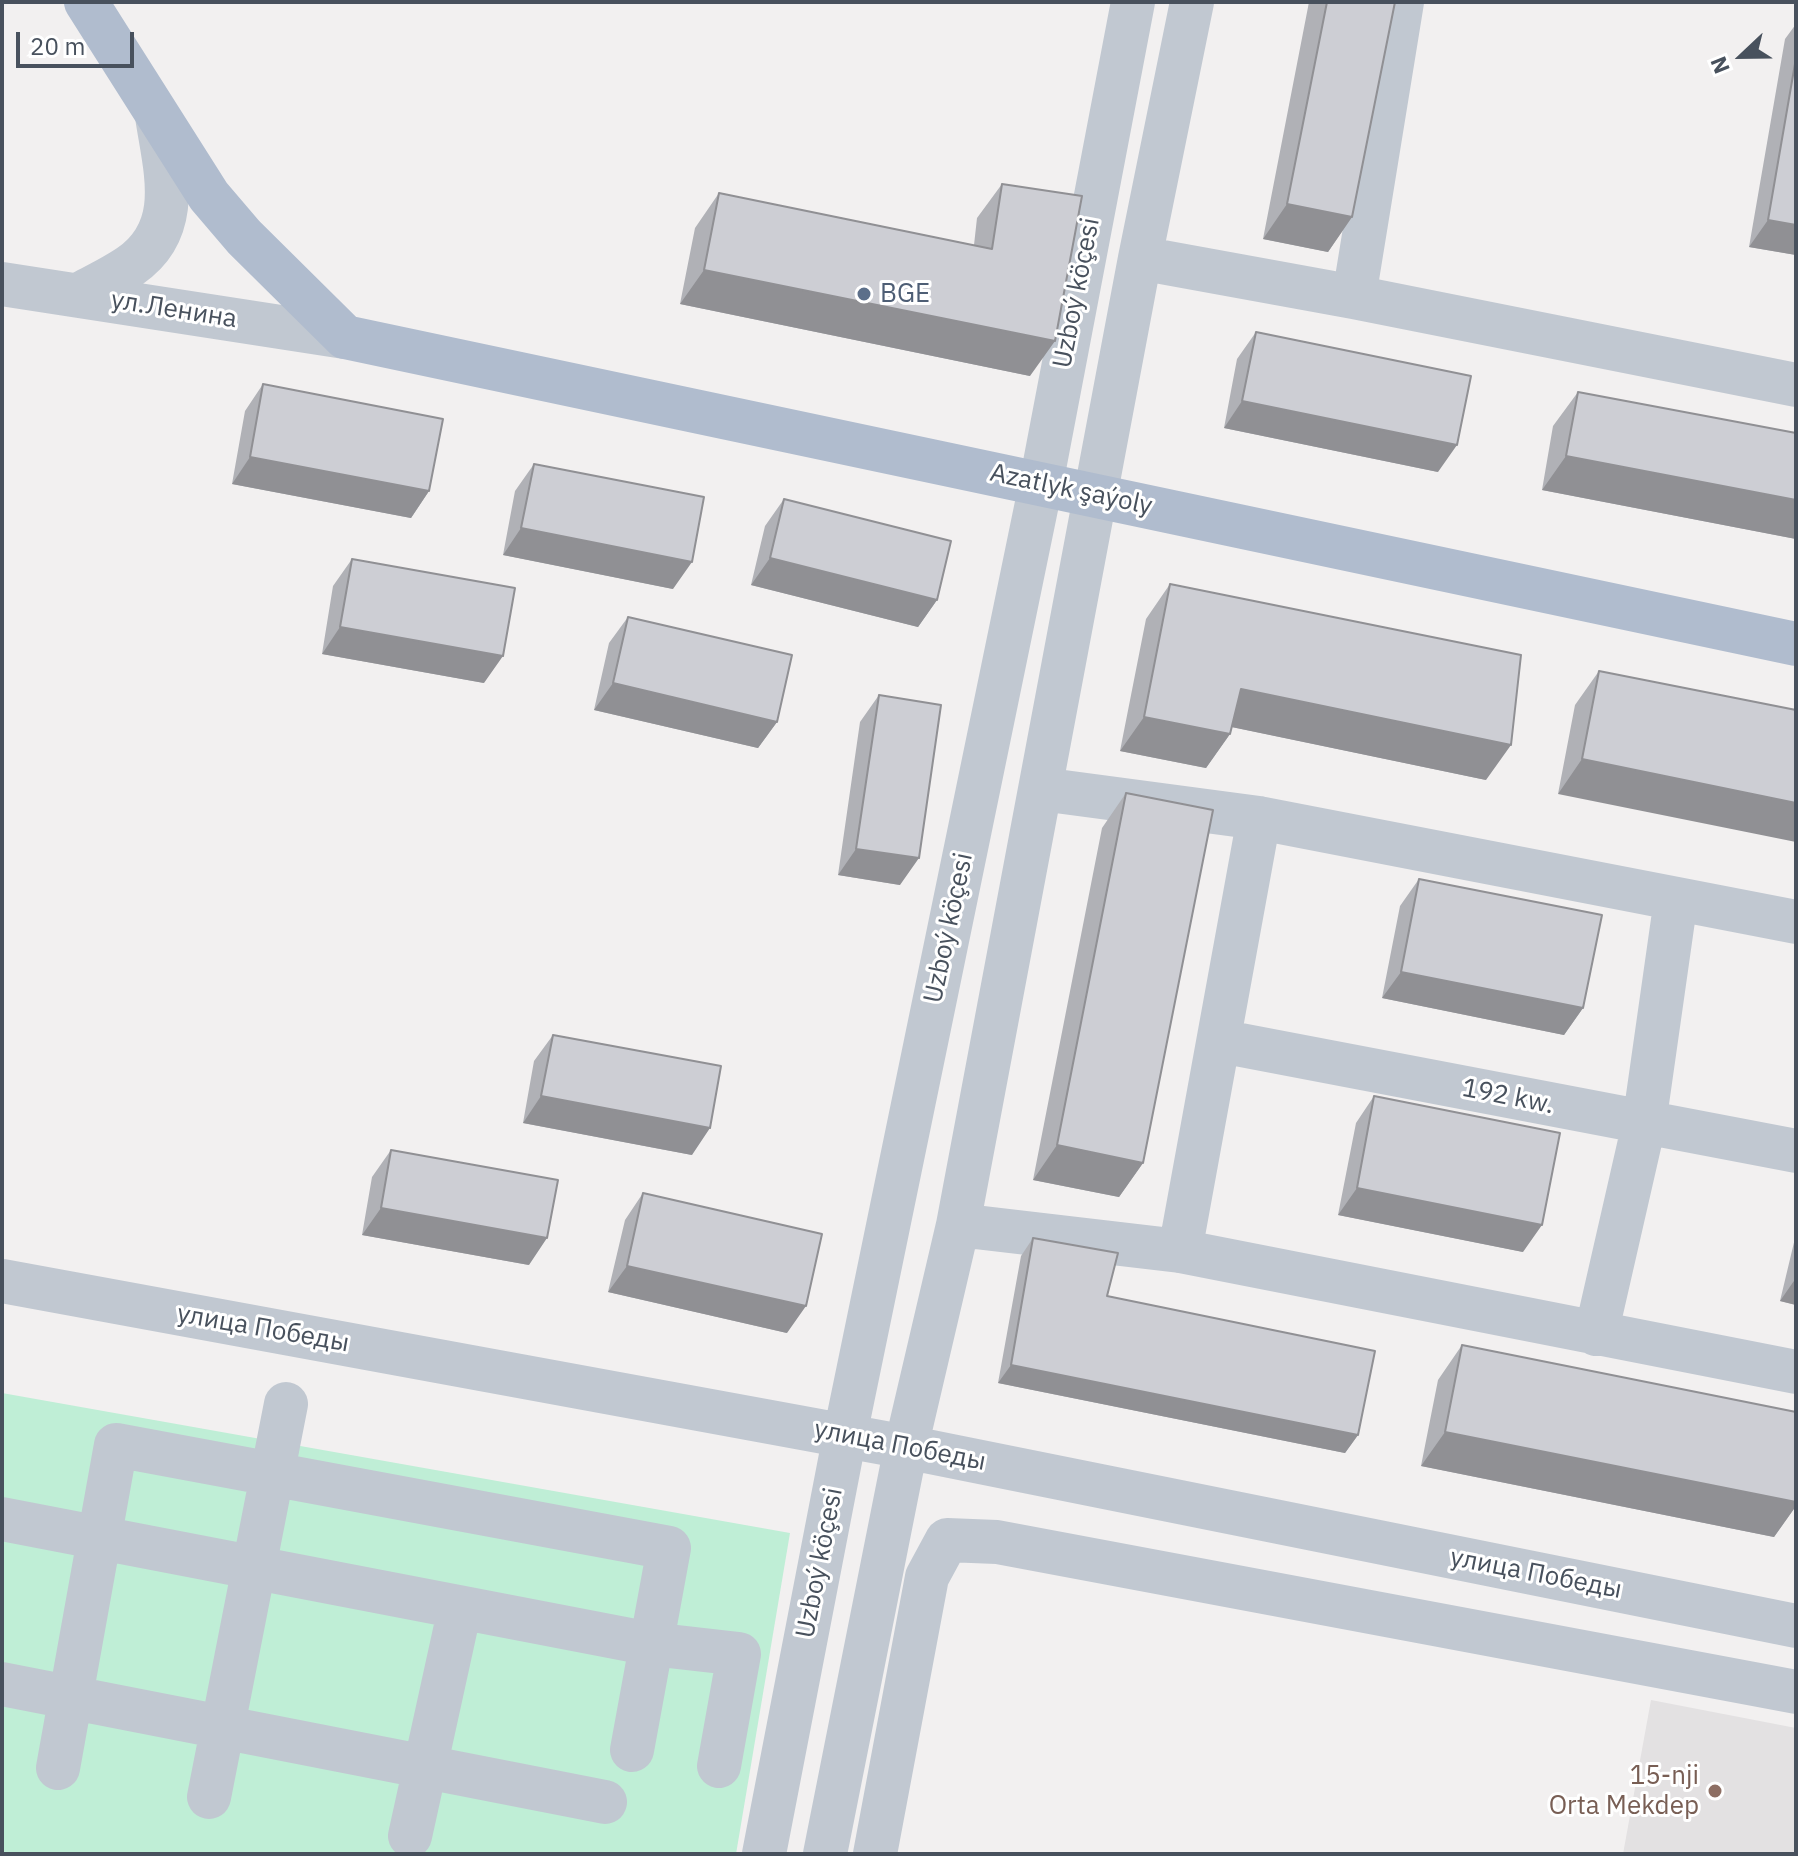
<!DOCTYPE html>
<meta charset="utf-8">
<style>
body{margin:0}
#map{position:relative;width:1798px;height:1856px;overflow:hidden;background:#f2f0f0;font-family:"IBM Plex Sans",sans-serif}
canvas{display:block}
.frame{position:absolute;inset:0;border:4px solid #48515d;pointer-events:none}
.north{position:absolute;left:1702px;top:16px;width:80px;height:80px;-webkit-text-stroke:6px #fff;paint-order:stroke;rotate:248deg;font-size:22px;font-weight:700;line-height:32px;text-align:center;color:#48515d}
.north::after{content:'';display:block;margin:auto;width:28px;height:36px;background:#48515d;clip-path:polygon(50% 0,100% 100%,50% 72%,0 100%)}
.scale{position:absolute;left:16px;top:32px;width:118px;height:36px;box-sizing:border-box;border:4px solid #48515d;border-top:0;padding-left:10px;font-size:24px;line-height:28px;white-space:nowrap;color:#48515d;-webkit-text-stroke:6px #fff;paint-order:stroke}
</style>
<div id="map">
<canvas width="1798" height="1856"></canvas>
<div class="frame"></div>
<div class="north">N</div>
<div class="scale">20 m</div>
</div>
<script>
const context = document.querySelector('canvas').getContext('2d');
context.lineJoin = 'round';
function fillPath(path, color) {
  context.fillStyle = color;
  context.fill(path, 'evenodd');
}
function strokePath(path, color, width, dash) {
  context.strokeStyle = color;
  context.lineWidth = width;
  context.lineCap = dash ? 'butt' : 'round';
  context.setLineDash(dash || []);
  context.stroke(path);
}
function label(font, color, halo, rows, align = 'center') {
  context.font = font + ' "IBM Plex Sans",sans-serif';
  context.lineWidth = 6;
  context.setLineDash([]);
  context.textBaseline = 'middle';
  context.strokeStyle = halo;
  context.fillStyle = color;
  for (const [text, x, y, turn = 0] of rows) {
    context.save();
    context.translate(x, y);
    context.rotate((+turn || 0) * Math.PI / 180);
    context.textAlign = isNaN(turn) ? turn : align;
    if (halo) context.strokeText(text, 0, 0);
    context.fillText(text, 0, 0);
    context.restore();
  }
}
fillPath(new Path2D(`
 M1651 1700 1796 1728V1854H1623Z`), '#e3e1e2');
fillPath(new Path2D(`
 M2 1393 790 1533 736 1854H2Z`), '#bfeed6');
strokePath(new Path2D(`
 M1140 258 1354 297 1796 385
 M2 284 345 337
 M80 294C97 285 114 277 130 266 184 229 165 170 157 116
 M1354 297 1402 2
 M1041 789 1259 818 1796 922
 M1220 1041 1796 1151
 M958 1225 1180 1251 1796 1372
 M1180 1251 1259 818
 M2 1281 906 1447 1796 1626
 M1596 1334 1644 1124 1676 899
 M2 1519 651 1644 739 1654 719 1766
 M2 1684 605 1802
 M58 1768 116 1445 669 1548 632 1750
 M209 1797 286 1404
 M410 1836 460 1608
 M764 1854 845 1435 1041 484 1133 2
 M825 1854 906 1447 958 1225 1140 258 1192 2
 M875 1854 927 1577 947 1540 997 1542 1796 1692`), '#c1c8d1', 44);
strokePath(new Path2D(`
 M86 2 209 196 244 237 345 337 1796 644`), '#b0bcce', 44);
fillPath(new Path2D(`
 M1309 2H1395L1352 217 1328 252 1263 239Z
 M1796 24V255L1749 247 1785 39Z
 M1002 184 1030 376 680 304 695 228 719 193 974 245 977 218Z
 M1256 332 1438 472 1224 428 1237 359Z
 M263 384 429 491 411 518 232 484 245 411Z
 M1578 392 1796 433V539L1542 490 1553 426Z
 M534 464 673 589 503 555 515 491Z
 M784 499 937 600 918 627 751 585 765 526Z
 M352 559 484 683 322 654 333 586Z
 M1170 584 1486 780 1232 727 1230 734 1206 768 1120 751 1146 619Z
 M628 617 777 722 758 748 594 710 609 643Z
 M1599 671 1796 710 1558 794 1575 705Z
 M879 695 900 885 838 875 860 722Z
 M1126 793 1143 1163 1119 1197 1033 1180 1102 828Z
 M1419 879 1583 1008 1564 1035 1382 998 1400 906Z
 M553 1035 692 1155 523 1123 534 1061Z
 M1374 1096 1523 1252 1338 1215 1356 1123Z
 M391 1150 529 1265 362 1235 372 1177Z
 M643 1193 787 1333 608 1292 625 1220Z
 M1796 1234V1305L1780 1301Z
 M1033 1238 1107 1296 1358 1435 1345 1453 998 1383 1021 1256Z
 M1462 1345 1796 1412V1506L1774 1537 1421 1466 1438 1380Z`), '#b0b1b6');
fillPath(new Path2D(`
 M1287 204 1352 217 1328 252 1263 239Z
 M1768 220 1796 225V255L1749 247Z
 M704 270 1055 341 1030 376 680 304Z
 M1242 401 1457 445 1438 472 1224 428Z
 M1566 456 1796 500V539L1542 490Z
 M250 457 429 491 411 518 232 484Z
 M521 528 692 562 673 589 503 555Z
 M770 558 937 600 918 627 751 585Z
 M340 627 503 656 484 683 322 654Z
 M613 683 777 722 758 748 594 710Z
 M1241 689 1511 745 1486 780 1217 724Z
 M1144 717 1230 734 1206 768 1120 751Z
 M1582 759 1796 803V842L1558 794Z
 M856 849 919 858 900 885 838 875Z
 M1401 972 1583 1008 1564 1035 1382 998Z
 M541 1096 710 1128 692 1155 523 1123Z
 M1057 1145 1143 1163 1119 1197 1033 1180Z
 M1357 1188 1542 1225 1523 1252 1338 1215Z
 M381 1208 547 1238 529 1265 362 1235Z
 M627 1266 806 1306 787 1333 608 1292Z
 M1796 1278V1305L1780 1301Z
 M1011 1365 1358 1435 1345 1453 998 1383Z
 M1445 1432 1796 1502V1506L1774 1537 1421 1466Z`), '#909094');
const building = new Path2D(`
 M1327 2H1395L1352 217 1287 204Z
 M1796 58V225L1768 220Z
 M1002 184 1082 196 1055 341 704 270 719 193 992 249Z
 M1256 332 1471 376 1457 445 1242 401Z
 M263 384 443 419 429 491 250 457Z
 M1578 392 1796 433V500L1566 456Z
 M534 464 704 497 692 562 521 528Z
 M784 499 951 541 937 600 770 558Z
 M352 559 515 588 503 656 340 627Z
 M1170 584 1521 655 1511 745 1241 689 1230 734 1144 717Z
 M628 617 792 655 777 722 613 683Z
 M1599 671 1796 710V803L1582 759Z
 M879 695 941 705 919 858 856 849Z
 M1126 793 1213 810 1143 1163 1057 1145Z
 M1419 879 1602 915 1583 1008 1401 972Z
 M553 1035 721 1066 710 1128 541 1096Z
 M1374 1096 1560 1133 1542 1225 1357 1188Z
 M391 1150 558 1180 547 1238 381 1208Z
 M643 1193 822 1234 806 1306 627 1266Z
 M1033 1238 1118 1253 1107 1296 1375 1351 1358 1435 1011 1365Z
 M1462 1345 1796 1412V1502L1445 1432Z`);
fillPath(building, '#cdced4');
strokePath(building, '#909094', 2);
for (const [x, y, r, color] of [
 [864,294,8,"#5c6f8a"],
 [1715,1791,8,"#8d6e63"]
]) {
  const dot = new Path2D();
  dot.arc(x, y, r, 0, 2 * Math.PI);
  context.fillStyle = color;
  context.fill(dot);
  strokePath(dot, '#fff', 3);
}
label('26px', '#48515d', '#fff', [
 ["Uzboý köçesi",1077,293,-79],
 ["ул.Ленина",174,310,9],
 ["Azatlyk şaýoly",1071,490,12],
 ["Uzboý köçesi",949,928,-78],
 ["192 kw.",1508,1097,11],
 ["улица Победы",263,1329,10],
 ["улица Победы",900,1446,11],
 ["Uzboý köçesi",820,1563,-79],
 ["улица Победы",1536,1574,11]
]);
label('26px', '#4e5e75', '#fff', [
 ["BGE",880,294]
], 'left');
label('26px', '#785e54', '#fff', [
 ["15-nji",1699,1776],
 ["Orta Mekdep",1699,1806]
], 'right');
</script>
